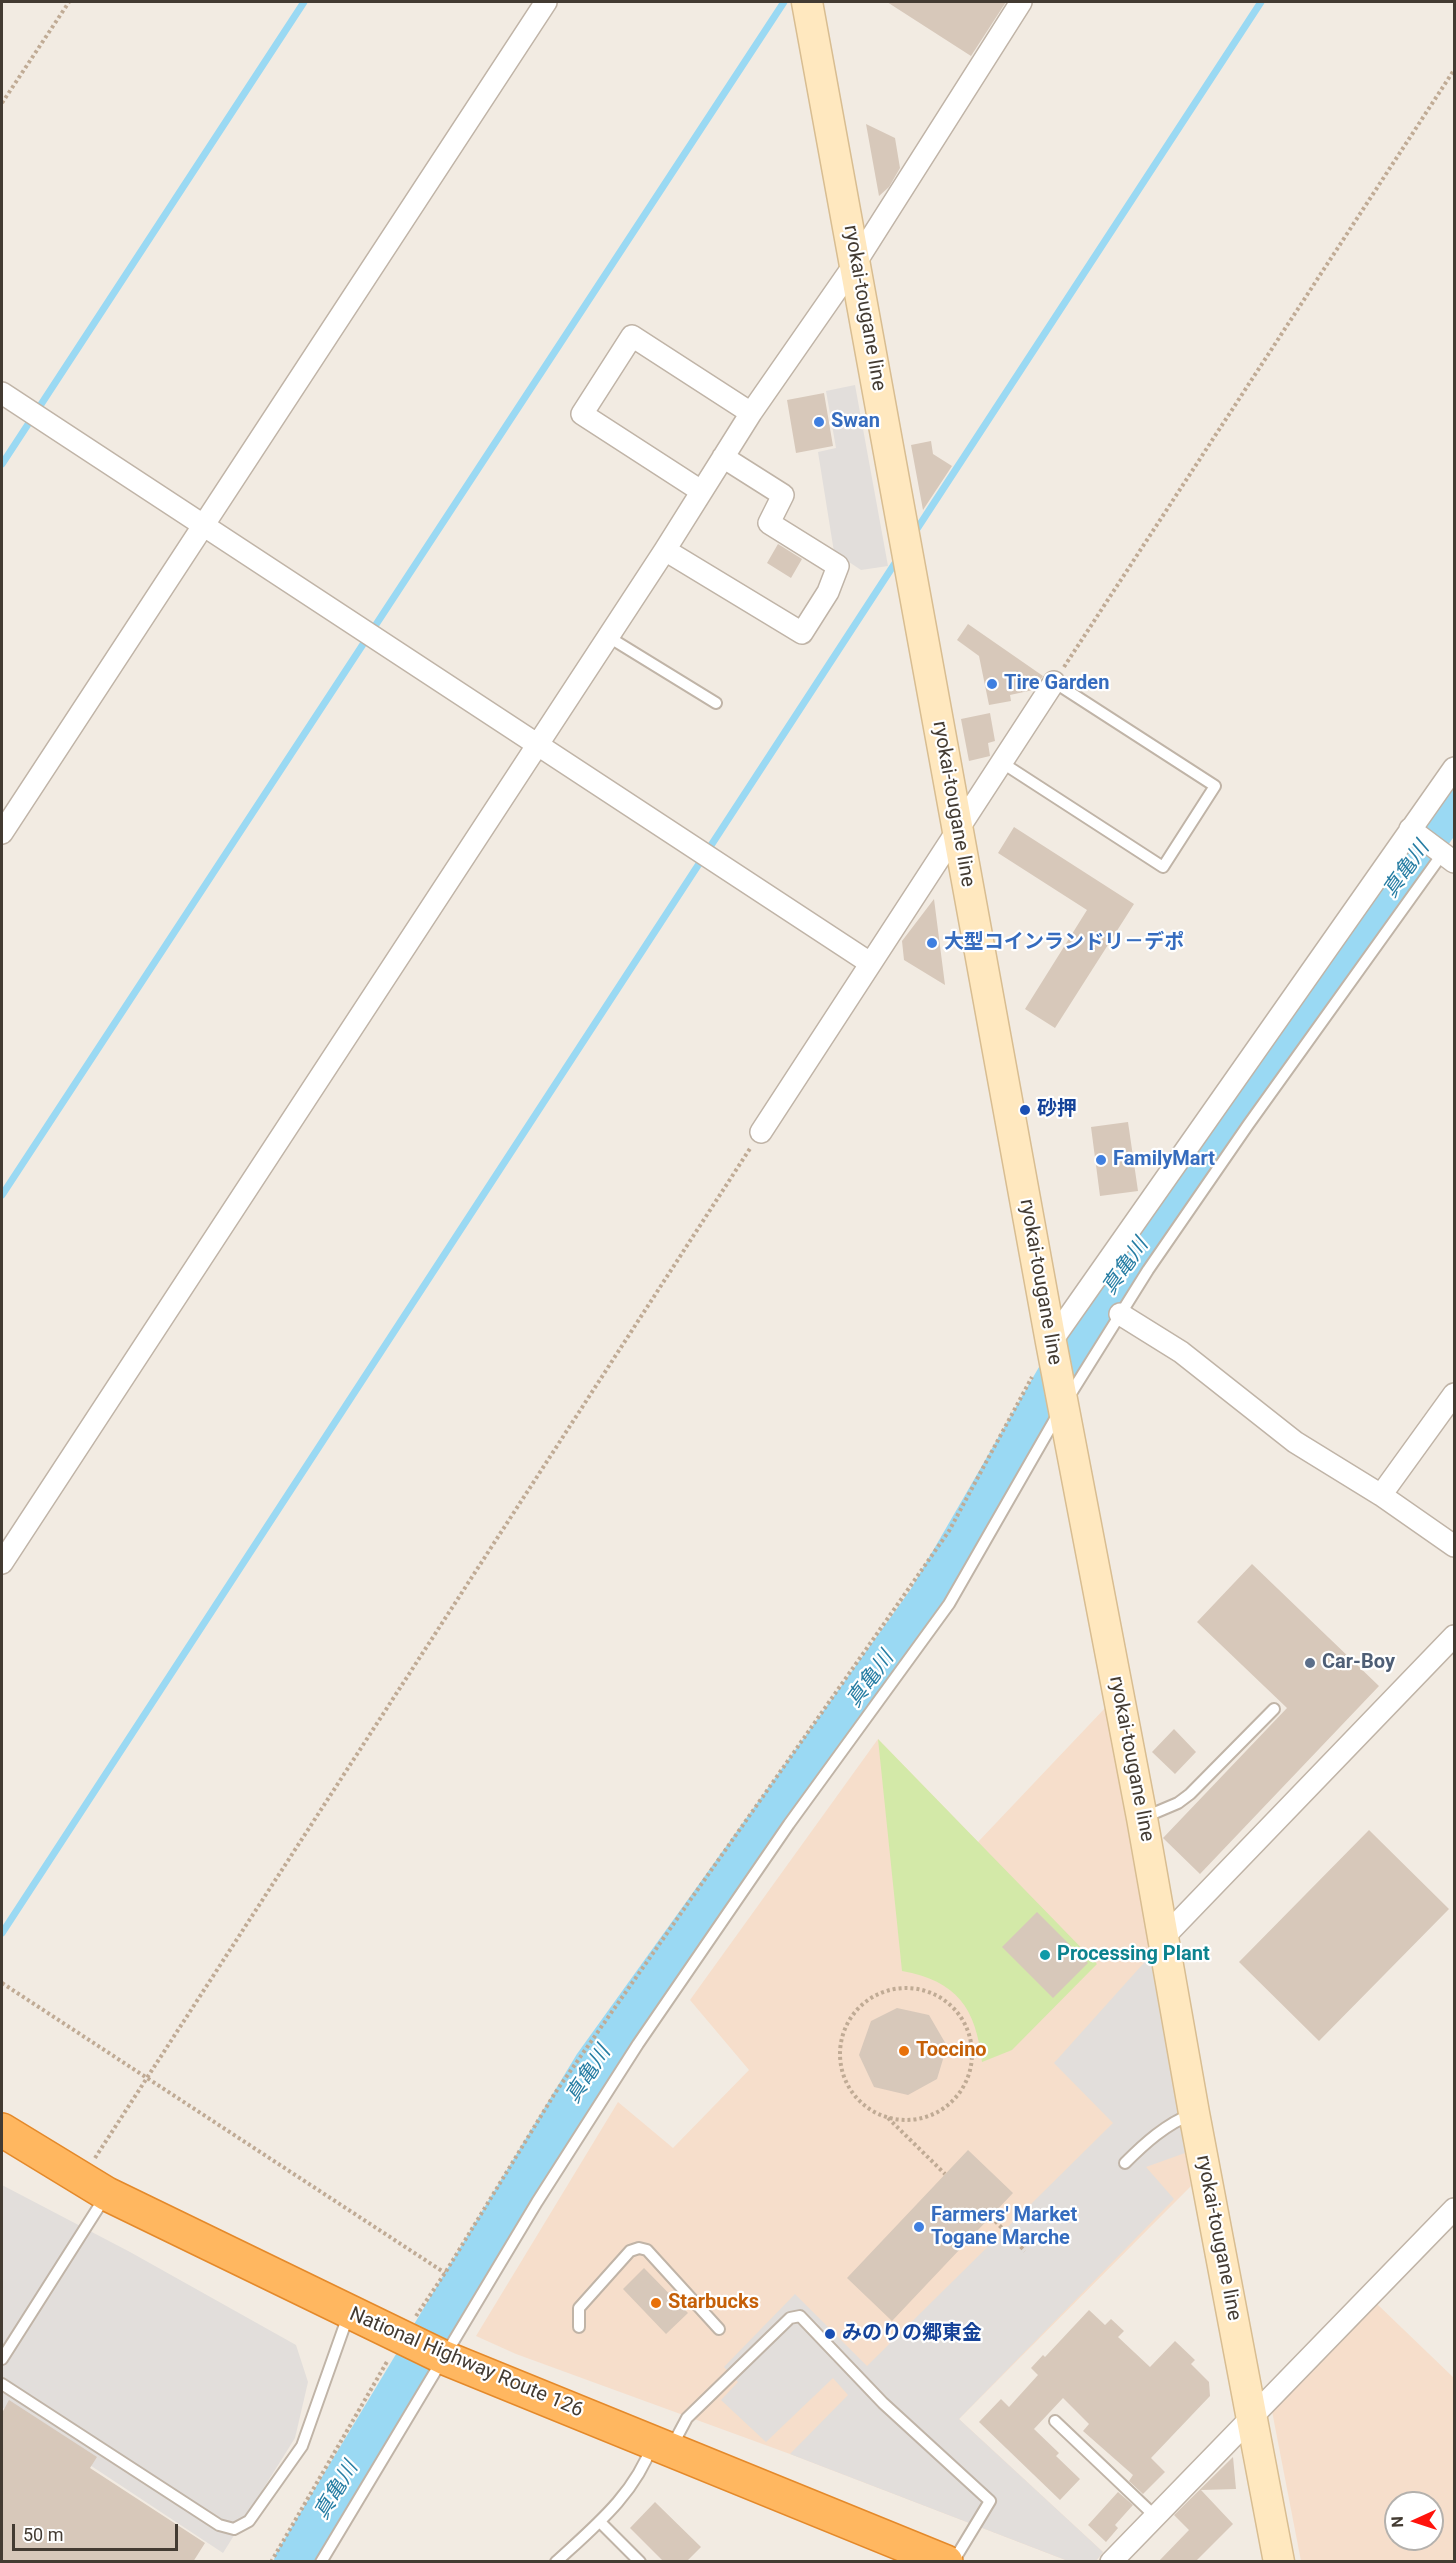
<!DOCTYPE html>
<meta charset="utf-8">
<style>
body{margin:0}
#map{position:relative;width:1456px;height:2563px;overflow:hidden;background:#f2ebe2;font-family:Roboto,sans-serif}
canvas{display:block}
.frame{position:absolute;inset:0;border:3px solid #433b32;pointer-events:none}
.north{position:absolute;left:1384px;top:2491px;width:60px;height:60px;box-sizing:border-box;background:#fff;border:2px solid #b4b1ad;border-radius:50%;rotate:267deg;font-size:16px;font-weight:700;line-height:24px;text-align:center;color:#433b32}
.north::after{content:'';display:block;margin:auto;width:21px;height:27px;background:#ff130c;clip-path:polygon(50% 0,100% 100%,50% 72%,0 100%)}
.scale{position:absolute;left:12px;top:2524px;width:166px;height:27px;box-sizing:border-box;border:3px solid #433b32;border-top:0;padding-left:8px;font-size:18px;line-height:21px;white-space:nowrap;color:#433b32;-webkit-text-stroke:4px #fff;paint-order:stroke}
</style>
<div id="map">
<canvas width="1456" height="2563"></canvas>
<div class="frame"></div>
<div class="north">N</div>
<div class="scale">50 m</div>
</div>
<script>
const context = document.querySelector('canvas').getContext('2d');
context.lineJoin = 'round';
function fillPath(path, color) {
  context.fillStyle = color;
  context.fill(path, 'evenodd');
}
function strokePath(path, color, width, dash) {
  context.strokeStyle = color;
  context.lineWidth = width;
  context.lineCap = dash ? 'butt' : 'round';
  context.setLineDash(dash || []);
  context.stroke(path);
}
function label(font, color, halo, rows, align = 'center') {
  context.font = font + ' Roboto,"Noto Sans JP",sans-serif';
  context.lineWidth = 4.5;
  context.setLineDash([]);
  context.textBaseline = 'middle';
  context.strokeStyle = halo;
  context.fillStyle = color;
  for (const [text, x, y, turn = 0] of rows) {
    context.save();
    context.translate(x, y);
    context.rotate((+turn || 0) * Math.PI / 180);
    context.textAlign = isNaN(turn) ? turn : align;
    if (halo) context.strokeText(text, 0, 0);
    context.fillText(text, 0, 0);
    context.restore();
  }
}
fillPath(new Path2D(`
 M1106 1707 1191 2186 959 2419 1103 2552 1096 2561H1068L790 2454 516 2354 476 2336 618 2102 673 2148 749 2070 690 2000 878 1739 978 1842Z
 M1376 2303 1454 2378V2561H1301L1271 2406ZM1396 2503H1432V2539H1396Z`), '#f6decb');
fillPath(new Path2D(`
 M878 1739 1097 1964 1012 2050 982 2062C976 2008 957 1981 902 1971Z`), '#d3e9a8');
fillPath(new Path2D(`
 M855 385 888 566 861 570 834 552 818 452 836 448 826 391Z
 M1151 1955 1185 2153 1146 2167 1174 2199 959 2419 1103 2552 1096 2561H1068L790 2454 848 2395 833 2378 766 2442 721 2400 738 2382 724 2367 795 2294 867 2366 1113 2123 1054 2063Z
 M2 2185 130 2252 296 2345 308 2382 295 2438 223 2553 2 2407Z`), '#e2dedb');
strokePath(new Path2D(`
 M2 464 304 2
 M913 535 1261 2
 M2 1195 784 2
 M2 1933 899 557`), '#9ad9f3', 7);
strokePath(new Path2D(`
 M294 2562 593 2066 927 1601 1095 1310 1454 802`), '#9ad9f3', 40);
fillPath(new Path2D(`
 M887 2H1006L971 56Z
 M866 124 895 138 900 168 889 187 879 196Z
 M824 393 833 446 796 453 787 400Z
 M931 441 933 454 952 466 923 510 911 445Z
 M778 544 802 559 791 578 767 563Z
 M968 624 1043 676 1040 680 1033 682V690L1010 695 1011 701 989 705 979 656 957 640Z
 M990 713 995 741 988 743 990 756 969 761 961 719Z
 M1014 827 1134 904 1055 1028 1025 1009 1087 910 998 853Z
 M934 899 945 985 904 960 902 941Z
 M1128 1122 1138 1191 1100 1196 1091 1127Z
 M1252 1564 1379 1686 1200 1874 1163 1838 1287 1708 1197 1622Z
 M1174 1729 1196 1752 1175 1774 1152 1752Z
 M1369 1830 1449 1909 1319 2041 1239 1962Z
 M1037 1912 1088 1963 1053 1998 1002 1947Z
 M897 2008 929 2015 947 2046 937 2079 908 2095 874 2087 859 2055 871 2021Z
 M968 2150 1013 2193 892 2321 847 2278Z
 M644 2268 688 2313 666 2334 623 2289Z
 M1089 2310 1105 2325 1111 2319 1124 2331 1118 2337 1150 2367 1175 2341 1195 2360 1191 2364 1209 2382 1210 2396 1151 2458 1165 2472 1143 2494 1129 2481 1133 2475 1083 2431 1089 2424 1063 2398 1034 2429 1059 2453 1056 2456 1080 2479 1060 2500 979 2422 1001 2399 1009 2407 1038 2375 1031 2368 1043 2355 1045 2357Z
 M9 2400 97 2457 90 2468 205 2543 193 2562H2V2413Z
 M1233 2457 1236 2489 1201 2490 1233 2524 1195 2562H1158L1189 2530 1174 2515Z
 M1118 2492 1133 2505 1115 2525 1118 2528 1106 2542 1088 2525Z
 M655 2502 701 2547 686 2562H664L630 2528Z`), '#d7c8ba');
const lane = new Path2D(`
 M607 636 716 703
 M1001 762 1163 867 1215 786 1054 682
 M1068 1398 1148 1270 1248 1125 1443 853
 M1145 1817 1178 1803 1190 1794 1274 1709
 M1125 2163C1145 2143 1166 2124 1192 2114
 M579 2327V2308L630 2251 639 2248 647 2250 719 2329
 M2 2359 105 2197
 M2 2384 219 2525 234 2529 249 2521 302 2446 348 2316
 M1055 2421 1155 2516
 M672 2446 687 2418 790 2318 800 2316 883 2403 990 2501 953 2562
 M600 2522 640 2562
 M321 2562 537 2202 638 2044 789 1824 949 1604 1058 1414
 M556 2562C594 2527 635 2494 652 2445`);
const street = new Path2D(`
 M2 393 870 963
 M701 491 582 414 632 336 751 413
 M665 550 802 633 828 592 838 566 769 523 783 495 723 457
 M1410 829 1454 862
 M2 833 546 2
 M761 1132 1054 682
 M1120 1314 1181 1352 1295 1442 1381 1495 1454 1546
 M1051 1342 1454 768
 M1381 1495 1454 1394
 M2 1563 665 550 751 413 856 262 1021 2
 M1164 1937 1454 1636
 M1111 2562 1454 2209`);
const secondary = new Path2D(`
 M807 2 1051 1342 1142 1818 1194 2113 1279 2562`);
const highway = new Path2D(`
 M2 2130 107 2194 445 2358 946 2562`);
strokePath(lane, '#c0b4a7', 14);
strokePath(street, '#c0b4a7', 24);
strokePath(secondary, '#d8bd91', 33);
strokePath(highway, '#e4892a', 36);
strokePath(new Path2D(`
 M2 103 69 2
 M1064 667 1454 70
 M2 1983 445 2273
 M840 2054a66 66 0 1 1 132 0a66 66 0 1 1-132 0Z
 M888 2118 945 2174
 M95 2158 751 1147
 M991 2217 1025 2251
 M416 2316 445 2273 555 2093 949 1531 1032 1377
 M271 2562 388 2360`), '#c0ab95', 4, [3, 3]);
strokePath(lane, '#fff', 10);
strokePath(street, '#fff', 21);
strokePath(secondary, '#ffe8bf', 30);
strokePath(highway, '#ffb760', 33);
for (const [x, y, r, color] of [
 [819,422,6,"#3f7fe0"],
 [992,684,6,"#3f7fe0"],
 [932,943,6,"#3f7fe0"],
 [1025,1110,6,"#1a4fb4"],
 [1101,1160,6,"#3f7fe0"],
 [1310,1663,6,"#5c6f8a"],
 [1045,1955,6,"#0f9aa8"],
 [904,2051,6,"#e8710a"],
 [919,2227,6,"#3f7fe0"],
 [656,2303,6,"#e8710a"],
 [830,2334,6,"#1a4fb4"]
]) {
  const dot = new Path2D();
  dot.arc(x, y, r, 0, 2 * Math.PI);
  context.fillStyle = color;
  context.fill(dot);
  strokePath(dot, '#fff', 2);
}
label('20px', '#433b32', '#fff', [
 ["ryokai-tougane line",864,308,80],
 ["ryokai-tougane line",953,804,80],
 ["ryokai-tougane line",1040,1282,80],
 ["ryokai-tougane line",1131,1759,79],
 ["ryokai-tougane line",1218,2238,79],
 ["National Highway Route 126",466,2363,23]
]);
label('bold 20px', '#366cbe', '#fff', [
 ["Swan",831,422],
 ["Tire Garden",1004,684],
 ["大型コインランドリ－デポ",944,943],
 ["FamilyMart",1113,1160],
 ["Farmers' Market",931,2216],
 ["Togane Marche",931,2239]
], 'left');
label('bold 20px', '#164399', '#fff', [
 ["砂押",1037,1110],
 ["みのりの郷東金",842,2334]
], 'left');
label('bold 20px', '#4e5e75', '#fff', [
 ["Car-Boy",1322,1663]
], 'left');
label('bold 20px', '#0d838f', '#fff', [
 ["Processing Plant",1057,1955]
], 'left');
label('bold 20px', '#c56008', '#fff', [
 ["Toccino",916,2051],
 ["Starbucks",668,2303]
], 'left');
label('italic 21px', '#267da3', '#fff', [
 ["真亀川",1407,870,-55],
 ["真亀川",1126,1267,-55],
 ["真亀川",871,1680,-54],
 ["真亀川",589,2075,-57],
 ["真亀川",337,2491,-59]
]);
</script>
